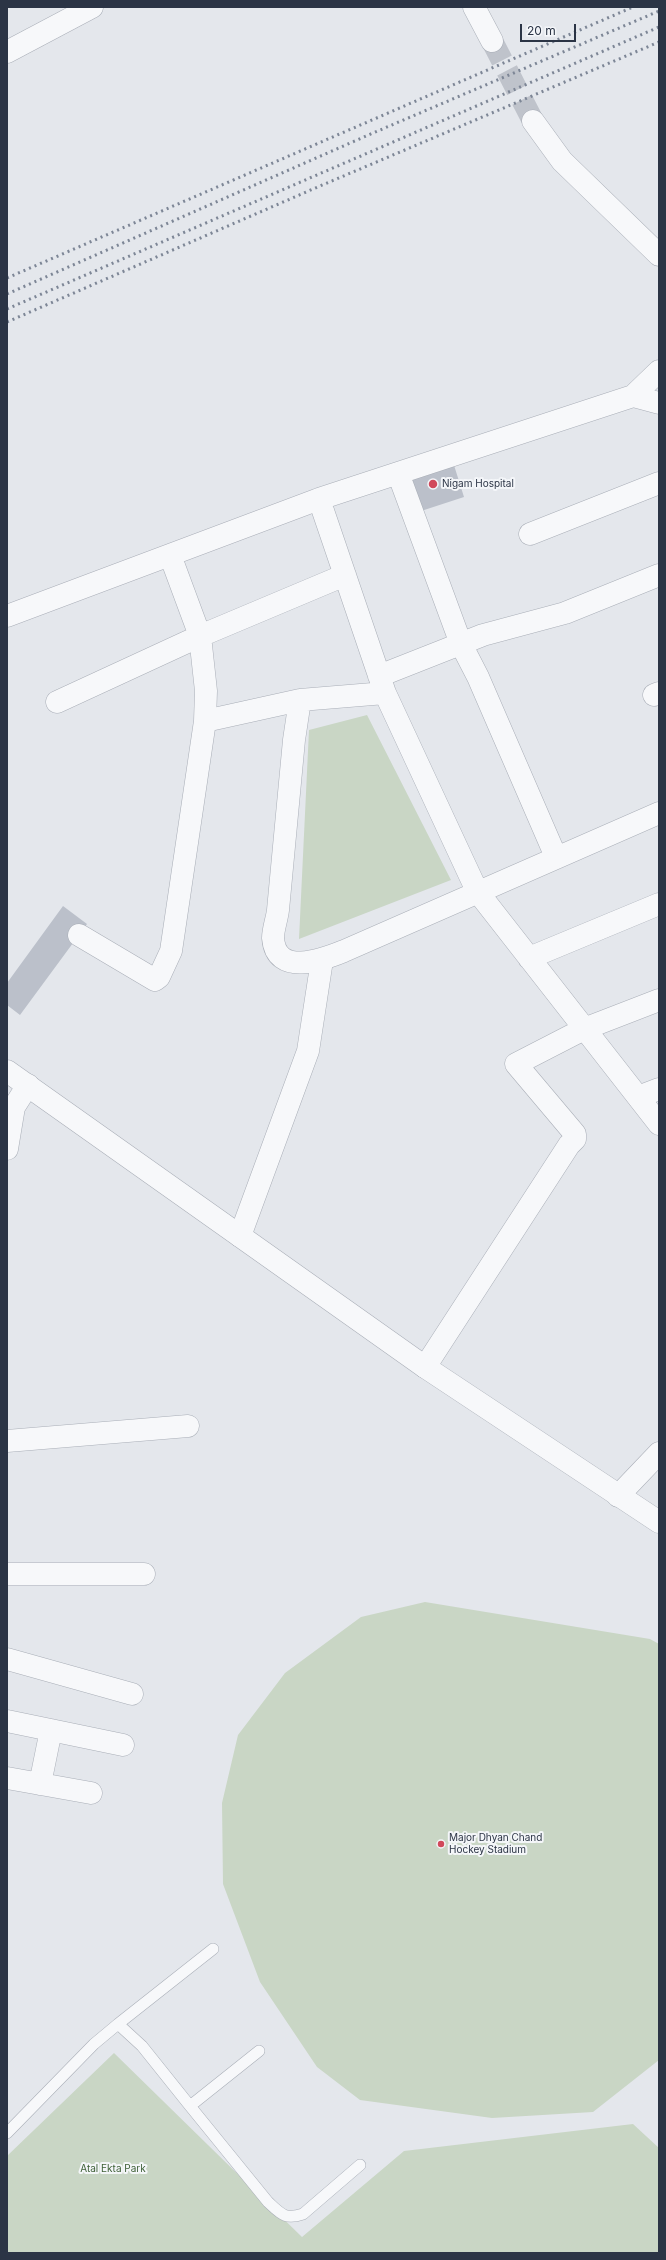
<!DOCTYPE html>
<style>
body{margin:0}
#map{position:relative;width:666px;height:2260px;overflow:hidden;background:#e4e7ec;font-family:Inter,sans-serif}
canvas{display:block}
.frame{position:absolute;inset:0;border:8px solid #2b3445;pointer-events:none}
.scale{position:absolute;left:520px;top:24px;width:56px;height:18px;box-sizing:border-box;border:2px solid #2b3445;border-top:0;padding-left:5px;font-size:12px;line-height:14px;white-space:nowrap;color:#2b3445;-webkit-text-stroke:3px #f4f6f9;paint-order:stroke}
</style>
<div id="map">
<canvas width="666" height="2260"></canvas>
<div class="frame"></div>
<div class="scale">20 m</div>
</div>
<script>
const context = document.querySelector('canvas').getContext('2d');
context.lineJoin = 'round';
function fillPath(path, color) {
  context.fillStyle = color;
  context.fill(path, 'evenodd');
}
function strokePath(path, color, width, dash) {
  context.strokeStyle = color;
  context.lineWidth = width;
  context.lineCap = dash ? 'butt' : 'round';
  context.setLineDash(dash || []);
  context.stroke(path);
}
function label(font, color, halo, rows, align = 'center') {
  context.font = font + ' Inter,sans-serif';
  context.lineWidth = 4;
  context.setLineDash([]);
  context.textBaseline = 'middle';
  context.strokeStyle = halo;
  context.fillStyle = color;
  for (const [text, x, y, turn = 0] of rows) {
    context.save();
    context.translate(x, y);
    context.rotate((+turn || 0) * Math.PI / 180);
    context.textAlign = isNaN(turn) ? turn : align;
    if (halo) context.strokeText(text, 0, 0);
    context.fillText(text, 0, 0);
    context.restore();
  }
}
fillPath(new Path2D(`
 M367 715 451 880 299 939 309 730Z
 M425 1602 650 1639 659 1644V2060L593 2112 492 2118 360 2100 317 2067 260 1982 223 1884 222 1803 238 1735 285 1673 361 1617Z
 M114 2053 302 2237 404 2151 633 2124 659 2148V2253H7V2156Z`), '#c9d6c5');
fillPath(new Path2D(`
 M453 462 464 497 415 513 403 479Z
 M63 906 87 924 20 1015 7 1005V983Z`), '#bbc0ca');
strokePath(new Path2D(`
 M492 41 533 121`), '#bfc3cb', 22, [22, 11]);
const service = new Path2D(`
 M118 2024 213 1949
 M190 2106 268 2202C281 2214 285 2220 303 2214L360 2165
 M7 2133 94 2044 118 2024 142 2046 190 2106 259 2051`);
const minor = new Path2D(`
 M474 7 492 41
 M7 52 92 7
 M533 121 562 161 659 255
 M633 396 659 371
 M659 403 633 396 319 499 385 693 477 891 659 1124
 M398 473 461 644 478 677 556 857
 M530 534 659 483
 M7 616 319 499
 M379 676 483 635 565 613 659 575
 M385 693 300 700 294 740 278 910C277 919 273 929 273 938 276 977 322 960 344 951L659 813
 M654 695 659 693
 M57 702 200 636 345 575
 M205 721 300 700
 M79 935 155 980 159 977 171 951 205 721 206 691 200 636 170 555
 M529 958 659 904
 M638 1097 659 1089
 M7 1149 14 1107 28 1085
 M240 1236 308 1051 322 960
 M425 1367 569 1145 575 1139V1134L516 1064 584 1029 659 1000
 M7 1441 188 1426
 M618 1496 659 1453
 M7 1574H144
 M7 1659 132 1694
 M7 1721 123 1745
 M7 1778 91 1793
 M40 1784 51 1730`);
const tertiary = new Path2D(`
 M7 1071 425 1367 659 1522`);
strokePath(service, '#a9aeb7', 12);
strokePath(minor, '#a9aeb7', 23);
strokePath(tertiary, '#a9aeb7', 23);
strokePath(service, '#f7f8fa', 11);
strokePath(minor, '#f7f8fa', 22);
strokePath(tertiary, '#f7f8fa', 22);
strokePath(new Path2D(`
 M7 278 633 7
 M7 294 373 133 659 11
 M7 309 659 27
 M7 322 320 186 659 42`), '#7d8696', 3, [2, 4]);
for (const [x, y, r, color] of [
 [433,484,5,"#d1495b"],
 [441,1844,4,"#d1495b"]
]) {
  const dot = new Path2D();
  dot.arc(x, y, r, 0, 2 * Math.PI);
  context.fillStyle = color;
  context.fill(dot);
  strokePath(dot, '#f4f6f9', 1.5);
}
label('10px', '#2b3445', '#f4f6f9', [
 ["Nigam Hospital",442,484],
 ["Major Dhyan Chand",449,1838],
 ["Hockey Stadium",449,1850]
], 'left');
label('10px', '#3f6138', '#f4f6f9', [
 ["Atal Ekta Park",113,2169]
]);
</script>
